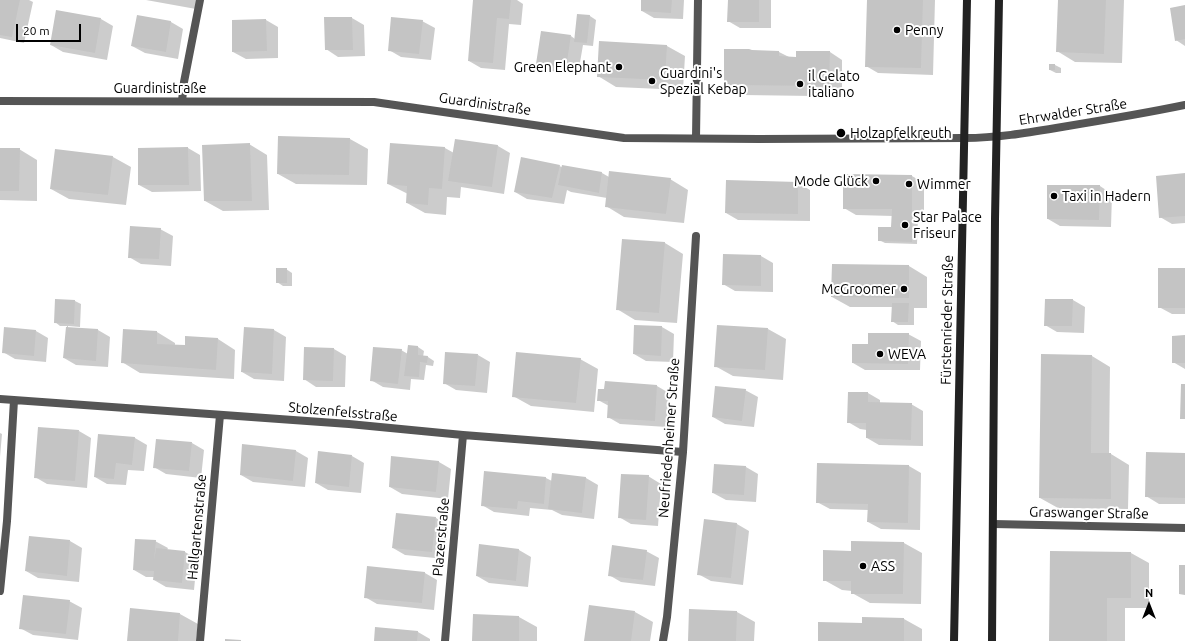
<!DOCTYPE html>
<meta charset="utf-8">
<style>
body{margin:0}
#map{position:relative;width:1185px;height:641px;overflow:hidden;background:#fff;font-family:Ubuntu,sans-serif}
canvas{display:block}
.north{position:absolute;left:1129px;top:585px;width:40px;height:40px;-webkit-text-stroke:3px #fff;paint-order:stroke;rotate:0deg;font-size:11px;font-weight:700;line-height:16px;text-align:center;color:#000}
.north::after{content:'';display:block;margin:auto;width:14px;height:18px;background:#000;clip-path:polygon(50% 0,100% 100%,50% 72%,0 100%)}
.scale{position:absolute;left:16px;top:24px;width:65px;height:18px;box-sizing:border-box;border:2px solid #000;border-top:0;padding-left:5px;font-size:12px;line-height:14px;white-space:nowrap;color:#000;-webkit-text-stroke:3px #fff;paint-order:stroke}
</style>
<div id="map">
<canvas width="1185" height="641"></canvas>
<div class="north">N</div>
<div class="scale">20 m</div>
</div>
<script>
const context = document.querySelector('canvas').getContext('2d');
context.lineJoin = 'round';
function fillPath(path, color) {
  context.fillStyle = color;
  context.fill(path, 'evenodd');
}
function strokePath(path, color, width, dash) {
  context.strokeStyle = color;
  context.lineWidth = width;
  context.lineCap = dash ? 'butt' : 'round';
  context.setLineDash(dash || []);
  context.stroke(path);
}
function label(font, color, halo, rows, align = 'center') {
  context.font = font + ' Ubuntu,sans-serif';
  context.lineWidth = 4;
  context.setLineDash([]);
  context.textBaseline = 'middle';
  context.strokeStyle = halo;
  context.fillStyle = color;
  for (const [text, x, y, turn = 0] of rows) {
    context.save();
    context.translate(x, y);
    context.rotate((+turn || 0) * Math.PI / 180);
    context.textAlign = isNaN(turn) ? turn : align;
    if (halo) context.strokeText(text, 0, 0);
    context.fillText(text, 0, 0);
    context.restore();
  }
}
fillPath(new Path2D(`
 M0 0H29L33 2 24 43 0 38Z
 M146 0H197L196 9Z
 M474 0H517L523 4 521 25 509 24 505 70 481 68 469 61Z
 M642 0H684L683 19 654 18 642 11Z
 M729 0H771V28H740L728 21Z
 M868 0H935L933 75 878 73 866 66Z
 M1059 0H1124L1122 63 1075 62 1057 51Z
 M1185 6V46L1176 40Z
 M578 15 590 16 596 20 593 46 583 45 578 74 550 71 538 64 571 36 575 39Z
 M138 16 171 22 183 29 178 59 145 53 132 46Z
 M325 18H352L364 25 365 56 338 57 326 49Z
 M101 19 113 26 107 60 63 52 51 45Z
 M266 20 278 27V58L246 59 233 52Z
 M422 21 435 28 431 60 401 57 389 50Z
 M600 42 667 46 685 56 683 90 616 87 598 76Z
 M752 51 779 52 789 57 797 58 830 52 842 60V93H813V96L743 95 725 85Z
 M1055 65 1061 68V73H1056L1050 70Z
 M350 139 368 149 367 185 296 184 278 174Z
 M456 140 498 146 510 153 504 194 461 187 460 198 447 197 446 215 425 213 407 203 408 194 388 184 391 144 445 148 454 153Z
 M249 144 267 155 269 210 223 211 205 201Z
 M188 148 200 155 201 191 152 192 139 185Z
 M0 149H19L37 160V201L0 200Z
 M56 150 113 157 131 167 126 205 69 199 51 189Z
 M559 166 562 167V166L602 173 609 177 670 179 688 190 684 223 624 217 606 206 607 198 571 192 567 190 564 204 527 199 515 192Z
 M1185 174V223L1172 224 1160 217Z
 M844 175 912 176 924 183V216H918L917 244 885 243 879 240 892 228 893 216 856 215 844 208Z
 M727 181 798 183 810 190V221L738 220 726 213Z
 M1100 186 1112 194 1111 227 1060 226 1048 219Z
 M160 229 173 236 171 266 141 264 129 257Z
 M623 240 665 243 683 254 677 323 635 320 617 309Z
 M724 255 761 256 773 263V292L735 291 723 284Z
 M833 265 909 266 927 277V308H914V325H898L892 321 893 307H850L832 297Z
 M286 269 292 273V286H283L277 282Z
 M1185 269V314H1172L1159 307Z
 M1073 300 1085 307 1084 333 1057 332 1045 325Z
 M75 301 81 304 80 327 68 326V328L98 330 110 337 108 367 76 365 64 358 67 326H60L55 322Z
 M662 327 674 334 673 362 646 361 634 354Z
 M245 328 274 330 286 337 284 381 254 379 242 372Z
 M768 329 786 339 783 380 733 376 715 366Z
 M36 331 48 338 46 362 15 359 3 352Z
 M157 332 175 343V346H185L218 339 235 350 234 379 140 373 122 362Z
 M908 334 921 341 920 370H865L853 363 869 345Z
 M1185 336V369L1173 362Z
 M409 346 418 347 424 351 423 357H428L434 361 433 366 426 365 424 380 411 379 410 390 383 387 371 380 401 350 408 354Z
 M334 349 346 356 345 387H316L304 379Z
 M478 355 490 362 487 393 456 390 444 383Z
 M1092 356 1110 367 1109 454H1111L1129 465 1128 509 1058 508 1040 498Z
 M580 359 598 369 594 412 531 406 513 396Z
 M657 386 669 393 667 427 620 424 608 417 609 406 598 400Z
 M745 390 758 397 754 427 725 424 713 417Z
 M868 393 880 400V403L911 404 923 411V446L879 445 867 438V430L860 429 848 422Z
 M79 431 91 438 87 488 47 484 35 477Z
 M0 433 2 434 0 457Z
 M99 435 135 438 147 445 144 471 128 470 126 485 107 484 95 477Z
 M192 443 204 450 201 478 166 474 154 467Z
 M243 446 296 451 308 458 305 487 253 482 241 475Z
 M1185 454V504H1159L1146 496Z
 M352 456 364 463 361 493 328 490 316 483Z
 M392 457 439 462 451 469 448 499 402 494 390 487Z
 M818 464 909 466 921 473 920 530 881 529 868 522 869 510 830 509 817 502Z
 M746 467 758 474 756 502 726 500 713 493Z
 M485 472 546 478 552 481 586 478 598 485 594 519 562 515 552 510 530 508 529 516 494 512 482 505Z
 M648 476 661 484 658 526 631 524 619 517Z
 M436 518 448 525 445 559 405 555 393 548Z
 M705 520 737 524 749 531 743 585 711 581 698 574Z
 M70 541 82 548 79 582 38 578 26 571Z
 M155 541 168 548 167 550 185 552 197 559 194 590 166 587 154 580V577H146L134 570Z
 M904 543 922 553 921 604 870 603 852 593V591L842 590 824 580 852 552Z
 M480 545 519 550 531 557 528 587 489 583 477 576Z
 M646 551 659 558 655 586 621 582 609 575Z
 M1131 553 1149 563V608H1125V641H1050Z
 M368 567 425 573 437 580 434 610 377 604 365 597Z
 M69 601 82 608 78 640 33 635 20 628Z
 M690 610 737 612 755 622 754 641H689Z
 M635 612 653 622 650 641H585Z
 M180 614 198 624 196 641H128Z
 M474 616 519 617 537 627V641H473Z
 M904 619 922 629V641H819L863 624Z
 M376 628 418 632 430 639V641H375Z`), '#0003');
fillPath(new Path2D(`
 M0 0H20L12 37 0 35Z
 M473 0H511L509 19 497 18 493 63 468 61Z
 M641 0H672L671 13 641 11Z
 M728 0H759V22H727Z
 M867 0H923L921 68 865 67Z
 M1058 0H1106L1104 54 1056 52Z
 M1185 5V39L1175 41 1170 8Z
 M56 10 101 18 95 53 50 45Z
 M577 14 590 15 587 43 574 42Z
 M137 15 171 21 166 52 131 46Z
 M324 17H352L353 50H325Z
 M391 17 423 20 419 54 388 51Z
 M266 19 267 51 232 52V20Z
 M541 31 571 35 566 68 536 64Z
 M599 41 667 45 665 80 597 77Z
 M724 49H749L752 50 779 51V56L796 57V51H830L829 86 724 85Z
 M1049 64H1055V70H1049Z
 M278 136 350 138 349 175 277 174Z
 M455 139 498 145 492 187 448 181Z
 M250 143 252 201H204L202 145Z
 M390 143 445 147 442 189 429 188 428 205 406 203 407 186 387 184Z
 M188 147 189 185H138V148Z
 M0 148H20L19 191H0Z
 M55 149 113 156 108 195 50 189Z
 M521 157 560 165 552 198 514 192Z
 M562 165 602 172 599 193 558 185Z
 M609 171 671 178 666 214 605 207Z
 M1185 173V216L1159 218 1156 176Z
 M843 174 912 175V242L878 241V227H891L892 209H843Z
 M726 180 798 182V214L725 213Z
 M1047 185H1100L1099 220 1047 219Z
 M130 226 161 228 159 259 128 258Z
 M622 239 665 242 659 313 616 310Z
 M723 254 761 255V286L722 285Z
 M832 264 909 265V298L831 297Z
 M276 268H287V283H276Z
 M1158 268H1185V308H1158Z
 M55 299 75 300 74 324 54 323Z
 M1045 299H1073L1072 326H1044Z
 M892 303H909L908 322H891Z
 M634 325 662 326 661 356 633 354Z
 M717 325 768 328 765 370 714 367Z
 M4 327 36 330 34 356 2 353Z
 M66 327 98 329 96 361 63 358Z
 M244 327 274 329 272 374 241 372Z
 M123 329 157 331V344L185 345V336L218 338 216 370 121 363Z
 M868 333H909L908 364 852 363V344H868Z
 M1185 335V363H1172V336Z
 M408 345 418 346V355L428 356 427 363 420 362 419 377 404 376Z
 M304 347 334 348 333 381 303 380Z
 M373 347 402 349 398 384 370 381Z
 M445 352 478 354 475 386 443 384Z
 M516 352 581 358 576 403 512 397Z
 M1041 354 1092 355 1091 453H1111V499L1039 498Z
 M605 381 657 385 655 421 607 418 608 401H597L598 389H604Z
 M1181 384H1185V419H1180Z
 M715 386 746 389 742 421 712 417Z
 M848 392H868V402L912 403 911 440 866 438V423H847Z
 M38 427 79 430 75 481 34 478Z
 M98 434 135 437 132 465 116 463 114 479 94 477Z
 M156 439 192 442 189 471 153 468Z
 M242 444 296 450 293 481 240 475Z
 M318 451 352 455 349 487 315 483Z
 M1146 452 1185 453V498L1145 497Z
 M391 456 439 461 436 492 389 487Z
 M817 463 909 465 908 523 867 522 868 504 816 503Z
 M714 464 746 466 744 495 712 493Z
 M484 471 546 477 544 504 518 501 517 509 481 506Z
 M552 473 586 477 582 513 548 509Z
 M621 474 649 475 646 520 618 518Z
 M396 513 436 517 432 552 392 548Z
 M704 519 737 523 731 578 697 575Z
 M29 536 70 540 67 576 25 571Z
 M135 539 156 540 154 561 156 548 185 551 182 583 153 580 154 571 133 570Z
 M851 541 904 542 903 594H851V581H823V550L851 551Z
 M479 544 519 549 516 581 476 576Z
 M612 545 647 550 643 580 608 576Z
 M1050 551 1131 552V598H1107V641H1049Z
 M1179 565H1185V595L1179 594Z
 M367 566 425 572 422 603 364 598Z
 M23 595 70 600 66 634 19 629Z
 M589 605 635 611 631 641H584Z
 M130 608 180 613 178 641H127Z
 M689 609 737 611 736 641H688Z
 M473 614 519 616V641H472Z
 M862 617 904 618V641H818V622L862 623Z
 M375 627 418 631 417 641H374Z
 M225 639 241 640V641H225Z`), '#c4c4c4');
strokePath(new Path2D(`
 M0 101 374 102 624 138 759 139 965 138
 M182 101 184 82 200 0
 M696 138 698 0
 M0 399 349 424 463 435 683 452
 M993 524 1185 528
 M0 591 7 521 14 400
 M200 641 220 415
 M445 641 463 435
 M663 641 667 617 683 452 696 236`), '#555', 8);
strokePath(new Path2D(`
 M965 138C996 138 1026 133 1056 128 1099 121 1142 114 1185 105`), '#555', 8);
strokePath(new Path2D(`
 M954 641 967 0
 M992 641 995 219 999 0`), '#222', 8);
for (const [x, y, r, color] of [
 [897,30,4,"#000"],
 [619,67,4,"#000"],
 [652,81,4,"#000"],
 [800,84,4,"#000"],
 [841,133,5,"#000"],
 [876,181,4,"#000"],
 [909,184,4,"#000"],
 [1054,196,4,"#000"],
 [905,225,4,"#000"],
 [904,289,4,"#000"],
 [880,354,4,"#000"],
 [863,566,4,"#000"]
]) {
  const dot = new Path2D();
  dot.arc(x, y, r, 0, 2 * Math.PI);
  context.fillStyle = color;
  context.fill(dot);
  strokePath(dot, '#fff', 1.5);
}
label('14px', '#000', '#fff', [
 ["Penny",905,30],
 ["Green Elephant",611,67,"right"],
 ["Guardini's",660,73],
 ["Spezial Kebap",660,89],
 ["il Gelato",808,76],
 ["italiano",808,92],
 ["Holzapfelkreuth",850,133],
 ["Mode Glück",868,181,"right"],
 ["Wimmer",917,184],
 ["Taxi in Hadern",1062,196],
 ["Star Palace",913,217],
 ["Friseur",913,233],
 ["McGroomer",896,289,"right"],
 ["WEVA",888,354],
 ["ASS",871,566]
], 'left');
label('14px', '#000', '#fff', [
 ["Guardinistraße",160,88],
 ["Guardinistraße",485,104,8],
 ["Ehrwalder Straße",1073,112,-9],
 ["Fürstenrieder Straße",947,320,-89],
 ["Stolzenfelsstraße",343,412,5],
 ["Neufriedenheimer Straße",669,438,-86],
 ["Graswanger Straße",1089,513,1],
 ["Hallgartenstraße",197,527,-85],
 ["Plazerstraße",441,537,-85]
]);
</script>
